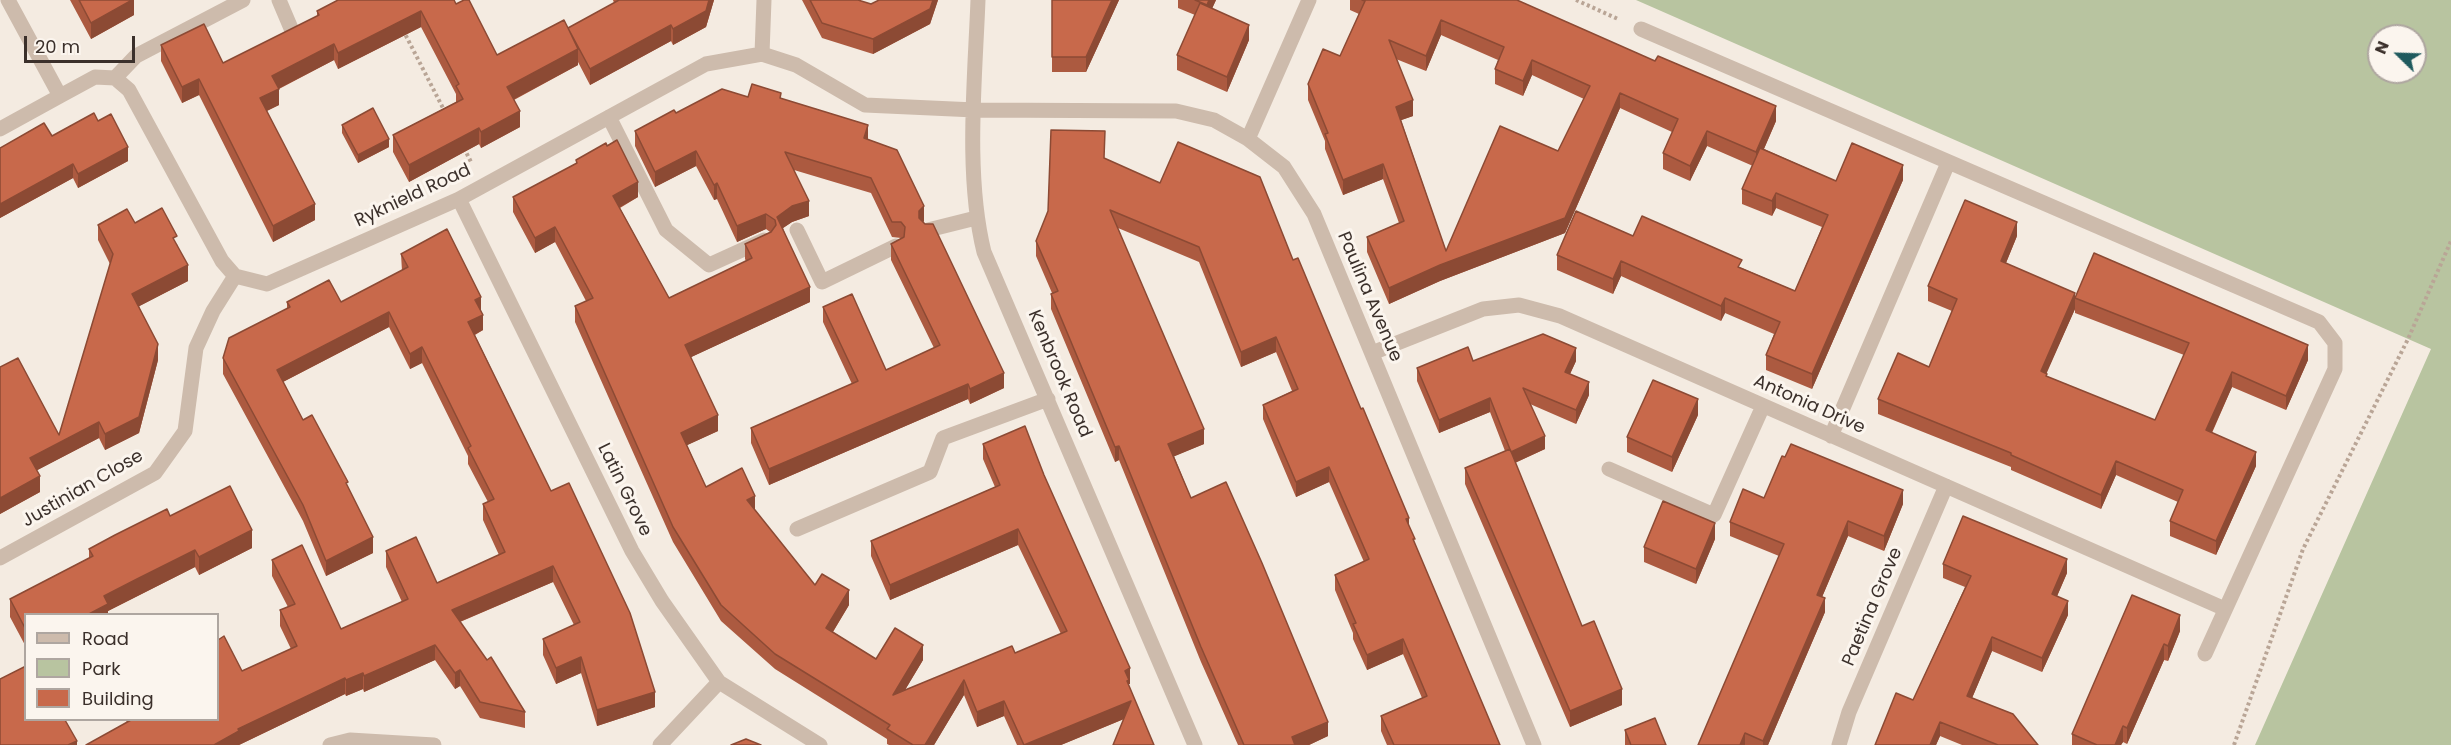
<!DOCTYPE html>
<style>
body{margin:0}
#map{position:relative;width:2451px;height:745px;overflow:hidden;background:#f4ebe1;font-family:Poppins,sans-serif}
canvas{display:block}
.legend{position:absolute;left:24px;top:613px;width:195px;height:108px;box-sizing:border-box;background:#fbf5ee;border:2px solid #aea6a0;margin:0;padding:8px 10px;list-style:none;font-size:18px;color:#3b302b}
.legend li{display:flex;align-items:center;gap:12px;height:30px}
.legend b{width:30px;border:2px solid #aea6a0}
.north{position:absolute;left:2367px;top:24px;width:60px;height:60px;box-sizing:border-box;background:#fbf5ee;border:2px solid #aea6a0;border-radius:50%;rotate:293deg;font-size:16px;font-weight:700;line-height:24px;text-align:center;color:#3b302b}
.north::after{content:'';display:block;margin:auto;width:21px;height:27px;background:#1f5a5e;clip-path:polygon(50% 0,100% 100%,50% 72%,0 100%)}
.scale{position:absolute;left:24px;top:36px;width:111px;height:27px;box-sizing:border-box;border:3px solid #3b302b;border-top:0;padding-left:8px;font-size:18px;line-height:21px;white-space:nowrap;color:#3b302b;-webkit-text-stroke:4px #fbf5ee;paint-order:stroke}
</style>
<div id="map">
<canvas width="2451" height="745"></canvas>
<ul class="legend">
<li><b style="height:8px;background:#cdbbac"></b>Road</li>
<li><b style="height:16px;background:#b8c4a0"></b>Park</li>
<li><b style="height:16px;background:#c8694b"></b>Building</li>
</ul>
<div class="north">N</div>
<div class="scale">20 m</div>
</div>
<script>
const context = document.querySelector('canvas').getContext('2d');
context.lineJoin = 'round';
function fillPath(path, color) {
  context.fillStyle = color;
  context.fill(path, 'evenodd');
}
function strokePath(path, color, width, dash) {
  context.strokeStyle = color;
  context.lineWidth = width;
  context.lineCap = dash ? 'butt' : 'round';
  context.setLineDash(dash || []);
  context.stroke(path);
}
function label(font, color, halo, rows, align = 'center') {
  context.font = font + ' Poppins,sans-serif';
  context.lineWidth = 6;
  context.setLineDash([]);
  context.textBaseline = 'middle';
  context.strokeStyle = halo;
  context.fillStyle = color;
  for (const [text, x, y, turn = 0] of rows) {
    context.save();
    context.translate(x, y);
    context.rotate((+turn || 0) * Math.PI / 180);
    context.textAlign = isNaN(turn) ? turn : align;
    if (halo) context.strokeText(text, 0, 0);
    context.fillText(text, 0, 0);
    context.restore();
  }
}
fillPath(new Path2D(`
 M1636 0H2451V745H2255L2431 349ZM2379 36H2415V72H2379Z`), '#b8c4a0');
strokePath(new Path2D(`
 M1576 0 1618 19
 M403 30 445 112
 M464 148 471 162
 M2234 745 2303 549 2408 339 2451 241`), '#b9a596', 4, [3, 3]);
strokePath(new Path2D(`
 M8 0 60 96 95 77 115 78 129 90 222 261 235 276 267 284 459 199 706 64 762 54 796 65 865 105 975 110 1176 111 1214 120 1248 139 1284 167 1314 214 1534 745
 M279 0 293 33
 M978 0C975 79 965 175 984 252L1195 745
 M1641 29 2319 322 2335 343V369L2205 654
 M762 54 764 0
 M115 78 136 56 243 0
 M609 117 666 230 709 265 764 240
 M0 129 60 96
 M1248 139 1309 0
 M459 199 632 551 662 601 719 682 820 745
 M797 230 822 282 896 246
 M928 230 976 218
 M1372 353 1483 309 1519 305 1560 316 2225 609
 M1831 436 1948 163
 M1609 469 1714 515 1763 406
 M797 529 930 472 943 438 1048 399
 M0 558 155 473 185 431 196 348 213 311 235 276
 M330 745 350 740 434 745
 M660 745 719 682
 M1839 745 1849 712 1946 486`), '#cdbbac', 15);
fillPath(new Path2D(`
 M70 0H134V15L91 39Z
 M613 0H714L706 27 673 45 671 41 590 85 578 62V65L514 100 520 127 481 148 479 144 409 182 393 152V135L456 102V94L421 27 338 69 334 60 279 89V105L267 111 315 220 273 242 199 95 182 103 161 61V45L223 63 317 16V11L456 4 497 55 568 28 614 3Z
 M802 0H858L871 4 879 0H938L930 24 873 54 822 38Z
 M1052 0H1119L1086 72H1052Z
 M1178 0H1216L1212 8 1249 40 1227 92 1177 70V55L1195 15 1178 8Z
 M1350 0H1517L1776 121 1764 149 1836 181 1903 180 1812 389 1766 370V355L1774 334 1725 313 1721 321 1621 276 1613 294 1557 270V255L1633 236 1742 268 1795 291 1822 227 1776 208 1772 216 1742 204V189L1753 166 1707 146 1690 181 1663 169V153L1672 132 1620 108 1565 233 1440 281 1389 304 1367 252V237L1399 223 1383 179 1343 195 1325 149V141L1308 100V84L1340 56 1359 14 1350 10ZM1441 35 1498 60 1495 69V84L1523 96 1532 75 1584 99 1558 151 1446 251 1401 120 1413 116 1396 59 1426 71Z
 M748 97 781 99 868 140 924 221 923 222 1004 388 970 404 968 399 769 485 751 443V428L852 384 823 322V307L886 370 934 348 891 260V244L901 238 892 237 871 193 794 170 809 216 792 222 783 228 810 302 691 357 718 431 687 445 706 487 755 511 815 585 849 605 833 632 876 659 923 660 905 690 1015 653 1061 634 1018 545 890 600 871 556V541L995 487 983 459V444L1044 475 1130 684H1129L1124 719 1061 745H1017L1004 716 977 727 964 695 934 745H889L887 744V739L775 669 721 621 673 542 575 322V306L586 301 555 242 535 253 513 212V197L576 164V160L638 197 620 208 669 298 746 261 745 259V244L770 232 766 229 737 242 717 199 714 200 696 166 655 187 635 146V131L676 113Z
 M98 121 128 161 78 188 73 178 0 218V148L52 136Z
 M342 125 389 147 358 163 342 133Z
 M1104 158 1293 260 1409 527 1415 544 1500 745H1387L1381 731V716L1422 698 1403 654 1367 670 1353 639V633L1335 590V575L1364 562 1329 482 1296 497 1263 419V405L1292 391 1276 352 1241 367 1199 262 1118 228 1204 444 1174 456 1191 498 1328 736 1309 745H1238L1201 662 1119 460 1115 462 1051 309V294L1052 293 1036 256V241Z
 M135 223 177 244 188 281 139 306 158 360 139 433 105 450 99 438 37 470 40 492 0 514V367L59 435 110 264 98 240V225Z
 M2017 236 2006 263 2075 298 2308 360 2286 410 2232 387 2212 433 2256 466 2216 555 2170 536V521L2178 502 2116 475 2101 509 2011 470V467L1878 414V399L1929 367 1952 311 1928 301V286ZM2075 309V313L2184 355 2155 420 2047 377 2046 373Z
 M401 254 481 310 483 330 475 335 655 707 597 726 581 673 556 684 543 655V639L574 625 553 582 460 622 487 660 525 712V728L480 718 460 686 455 689 435 660 364 692 363 689 346 696 345 694 239 745 127 722 125 720H218L242 671 291 649 280 626V610L288 607 272 576V560L341 629 402 602 386 567V551L437 583 499 555 483 520V504L488 502 468 464V456L422 363 410 369 389 327 283 382 303 420 348 488 373 553 326 576 303 521 223 374V358L287 308V302H341L402 271Z
 M1473 361H1576L1570 374 1589 395 1576 424 1530 404 1545 449 1515 463 1582 626 1622 705 1570 727 1465 484V468L1505 451 1490 412 1439 433 1417 381V368Z
 M1698 415 1672 472 1627 452V437Z
 M1764 498 1903 504 1884 551 1848 536 1822 597 1825 612 1768 745H1698L1779 556 1730 536V522Z
 M170 516 252 548 199 575 195 567 108 611V615H26V647L10 617V599L89 558V549Z
 M1715 539 1696 584 1644 562V547Z
 M1943 564 2067 573 2057 596 2068 615 2042 672 1992 651 1972 698 2038 745H1962L1940 736 1936 745H1875L1913 700 1965 587 1943 578Z
 M2132 595 2180 631 2168 661 2164 660 2127 744 2123 742 2121 745H2072V734Z
 M1625 730 1666 745H1625Z`), '#ac5a40');
fillPath(new Path2D(`
 M132 0H134V15L91 39V23Z
 M709 0H714L706 27 673 45V29Z
 M933 0H938L930 24 873 54V39Z
 M1112 0H1119L1086 72V57Z
 M1209 0H1216L1207 20V5Z
 M421 11V27L338 69V53Z
 M1441 20V35L1426 71V56Z
 M671 25V41L590 85V69Z
 M1249 25V40L1227 92V77Z
 M334 44V60L272 92V76Z
 M578 49V65L507 103V87Z
 M1532 60V75L1523 96V81Z
 M199 79V95L182 103V87Z
 M279 89V105L260 114V98Z
 M1620 93V108L1565 233 1440 281 1389 304V288L1440 265Z
 M1413 100V116L1396 122V107Z
 M1776 106V121L1756 167V152Z
 M520 111V127L481 148V132Z
 M868 125V140L864 138Z
 M479 128V144L409 182V165Z
 M1707 131V146L1690 181V166Z
 M389 139V147L358 163V155Z
 M128 147V161L78 188V174Z
 M696 151V166L655 187V172Z
 M73 164V178L0 218V204Z
 M1383 164V179L1343 195V180Z
 M1903 165V180L1812 389V374Z
 M638 182V197L613 211V196Z
 M717 183V199L714 200V185Z
 M1776 193V208L1772 216V201Z
 M809 201V216L792 222 777 232V217L792 206Z
 M315 204V220L273 242V226Z
 M924 206V221L919 227V211Z
 M766 214V229L737 242V226Z
 M2017 222V236L2001 275V261Z
 M555 227V242L535 253V238Z
 M1621 261V276L1613 294V279Z
 M188 265V281L132 310V294Z
 M810 287V302L685 360V345Z
 M2075 293V309L2041 386V371Z
 M481 297V313L475 300Z
 M1725 298V313L1721 321V306Z
 M389 312V327L277 385V370Z
 M483 315V330L468 338V322Z
 M1276 337V352L1241 367V352Z
 M158 344V360L139 433 105 450V434Z
 M2308 345V360L2286 410V396Z
 M422 347V363L410 369V354Z
 M1576 348V361L1565 385V372Z
 M2232 372V387L2206 445V430Z
 M1004 373V388L970 404V389Z
 M1589 382V395L1576 424V410Z
 M968 384V399L769 485V469Z
 M1490 398V412L1439 433V420Z
 M1698 399V415L1672 472V457Z
 M718 415V431L681 448V433Z
 M99 422V438L30 474V458Z
 M1204 429V444L1168 459V444Z
 M1545 436V449L1510 465V452Z
 M1119 446V460L1115 462V447Z
 M2256 452V466L2216 555V541Z
 M2116 461V475L2101 509V495Z
 M1329 467V482L1296 497V482Z
 M40 476V492L0 514V498Z
 M1903 490V504L1884 551V536Z
 M755 496V511L747 500Z
 M1409 518V533L1406 519Z
 M1848 521V536L1817 609V595Z
 M1715 523V539L1696 584V569Z
 M1018 529V545L890 600V585Z
 M252 530V548L199 575V557Z
 M373 537V553L326 576V561Z
 M195 550V567L108 611V615H87L104 596Z
 M2067 559V573L2052 608V594Z
 M553 566V582L452 625V610Z
 M849 590V605L826 643V628Z
 M1825 598V612L1768 745H1763V741Z
 M2068 601V615L2042 672V658Z
 M2180 615V631L2168 661V646Z
 M1992 637V651L1967 710V696Z
 M1403 639V654L1367 670V655Z
 M2164 644V660L2127 744V728Z
 M435 645V660L364 692V676Z
 M923 645V660L893 710V695Z
 M581 657V673L556 684V668Z
 M1130 668V684H1129V696L1125 671Z
 M460 670V686L455 689V673Z
 M363 673V689L346 696V680Z
 M345 678V694L239 745H214L238 729Z
 M964 680V695L934 745H925Z
 M1622 689V705L1570 727V711Z
 M655 692V707L597 726V710Z
 M1004 701V716L977 727V712Z
 M1131 701V716L1061 745H1024Z
 M1328 722V736L1309 745H1292V737Z
 M1940 722V736L1936 745H1930Z
 M2123 726V742L2121 745H2115Z
 M1745 733V745H1740Z
 M77 741V745H68Z`), '#8c4a34');
const building = new Path2D(`
 M79 0H132L91 23Z
 M338 0H454L456 4 464 0H469L497 55 564 20 568 28 619 0H709L706 11 673 29 671 25 590 69 568 28 578 49 507 87 520 111 481 132 479 128 409 165 393 135 463 99 456 86 459 84 421 11 338 53 334 44 272 76 279 89 260 98 315 204 273 226 199 79 182 87 161 45 204 24 223 63 319 15 317 11Z
 M810 0H858L871 4 879 0H933L930 9 873 39 822 23Z
 M1052 0H1112L1086 57H1052Z
 M1195 0H1209L1207 5Z
 M1362 0H1517L1655 61 1658 56 1776 106 1756 152 1707 131 1690 166 1663 153 1678 119 1620 93 1565 218 1440 265 1389 288 1367 237 1404 221 1383 164 1343 180 1325 134 1328 133 1308 84 1323 49 1340 56 1365 1ZM1441 20 1504 47 1495 69 1523 81 1532 60 1590 86 1558 151 1500 126 1446 251 1396 107 1413 100 1389 40 1426 56Z
 M1200 3 1249 25 1227 77 1177 55Z
 M752 84 781 93 780 98 868 125 864 138 897 150 924 206 919 211V218L925 224H933L1004 373 970 389 968 384 769 469 751 428 858 381 823 307 852 294 886 370 940 345 891 244 904 237 905 227 901 222H892L871 178 785 152 809 201 792 206 777 217 810 287 685 345 718 415 681 433 706 487 742 468 755 496 747 500 815 585 822 574 849 590 826 628 876 659 895 628 923 645 893 695 1012 646 1015 653 1067 631 1018 529 890 585 871 541 1000 485 983 444 1025 426 1044 475 1130 668 1125 671 1129 680 1127 681 1154 745H1113L1131 701 1024 745 1004 701 977 712 964 680 925 745H913L887 729 890 725 775 654 721 605 673 527 575 306 593 298 555 227 535 238 513 197 577 163 576 160 606 143 607 146 617 140 638 182 613 196 669 298 752 258 745 244 771 232 776 225 775 220 766 214 737 226 717 183 714 185 696 151 655 172 635 131 674 110 676 113 722 89 748 97Z
 M373 108 389 139 358 155 342 125Z
 M94 113 98 121 111 114 128 147 78 174 73 164 0 204V148L44 123 52 136Z
 M1051 130 1105 131 1104 158 1160 183 1178 142 1260 177 1293 260 1298 258 1361 409 1363 408 1409 518 1406 519 1415 539H1413L1500 745H1394L1381 716 1427 696 1403 639 1367 655 1353 624 1356 623 1335 575 1369 559 1329 467 1296 482 1263 405 1298 389 1276 337 1241 352 1199 247 1110 210 1204 429 1168 444 1191 498 1226 482 1262 563 1328 722 1292 737 1295 745H1244L1201 647 1119 446 1115 447 1051 294 1058 291 1036 241 1048 211Z
 M1852 143 1903 165 1812 374 1766 355 1780 322 1725 298 1721 306 1621 261 1613 279 1557 255 1576 211 1633 236 1642 216 1742 260 1738 267 1795 291 1828 215 1776 193 1772 201 1742 189 1760 148 1836 181Z
 M1965 200 2017 222 2001 261 2075 293 2041 371 2047 374 2046 376 2155 420 2189 343 2075 298 2094 253 2308 345 2286 396 2232 372 2206 430 2256 452 2216 541 2170 521 2183 490 2116 461 2101 495 2011 455V453L1878 399 1898 353 1929 367 1957 299 1928 286Z
 M162 208 177 236 173 238 188 265 132 294 158 344 139 417 105 434 99 422 30 458 40 476 0 498V367L18 358 59 435 113 254 98 225 127 209 135 223Z
 M447 229 481 297 475 300 483 315 468 322 551 491 569 483 630 613 655 692 597 710 581 657 556 668 543 639 580 622 553 566 452 610 487 660 491 657 525 712 480 702 460 670 455 673 435 645 364 676 363 673 346 680 345 678 238 729 239 731 214 745H86L131 720H218V640L224 636 242 671 297 646 280 610 295 604 272 560 302 545 341 629 408 599 386 551 416 537 437 583 505 552 483 504 494 499 468 448 471 446 422 347 410 354 389 312 277 370 303 420 312 415 348 482 346 483 373 537 326 561 303 505 223 358 229 338 290 307 287 302 329 280 341 302 408 267 401 254Z
 M1543 334 1576 348 1565 372 1589 382 1576 410 1523 388 1545 436 1511 452 1490 398 1439 420 1417 368 1468 347 1473 361Z
 M1653 380 1698 399 1672 457 1627 437Z
 M1791 444 1903 490 1884 536 1848 521 1817 595 1825 598 1763 741 1745 733 1740 745H1698L1784 544 1730 522 1743 489 1764 498 1782 456 1785 457Z
 M1510 449 1582 626 1594 621 1622 689 1570 711 1465 468Z
 M230 486 252 530 199 557 195 550 137 579 104 596 108 604 87 615H26V630L10 599 93 556 89 549 115 535 167 509 170 516Z
 M1663 501 1715 523 1696 569 1644 547Z
 M1963 516 2067 559 2052 594 2068 601 2042 658 1992 637 1967 696 2013 714 2038 745H1998L1940 722 1930 745H1875L1896 693 1913 700 1971 576 1943 564Z
 M2132 595 2180 615 2168 646 2164 644 2127 728 2123 726 2115 745H2097L2072 734Z
 M26 666V720H65L77 741 68 745H0V679Z
 M1655 718 1666 745H1631L1625 730Z
 M746 739 761 745H731Z`);
fillPath(building, '#c8694b');
strokePath(building, '#8c4a34', 1.5);
label('18px', '#3b302b', '#fbf5ee', [
 ["Ryknield Road",413,196,-25],
 ["Paulina Avenue",1369,297,67],
 ["Kenbrook Road",1059,374,67],
 ["Antonia Drive",1809,405,24],
 ["Justinian Close",83,489,-30],
 ["Latin Grove",624,490,64],
 ["Paetina Grove",1873,607,-67]
]);
</script>
